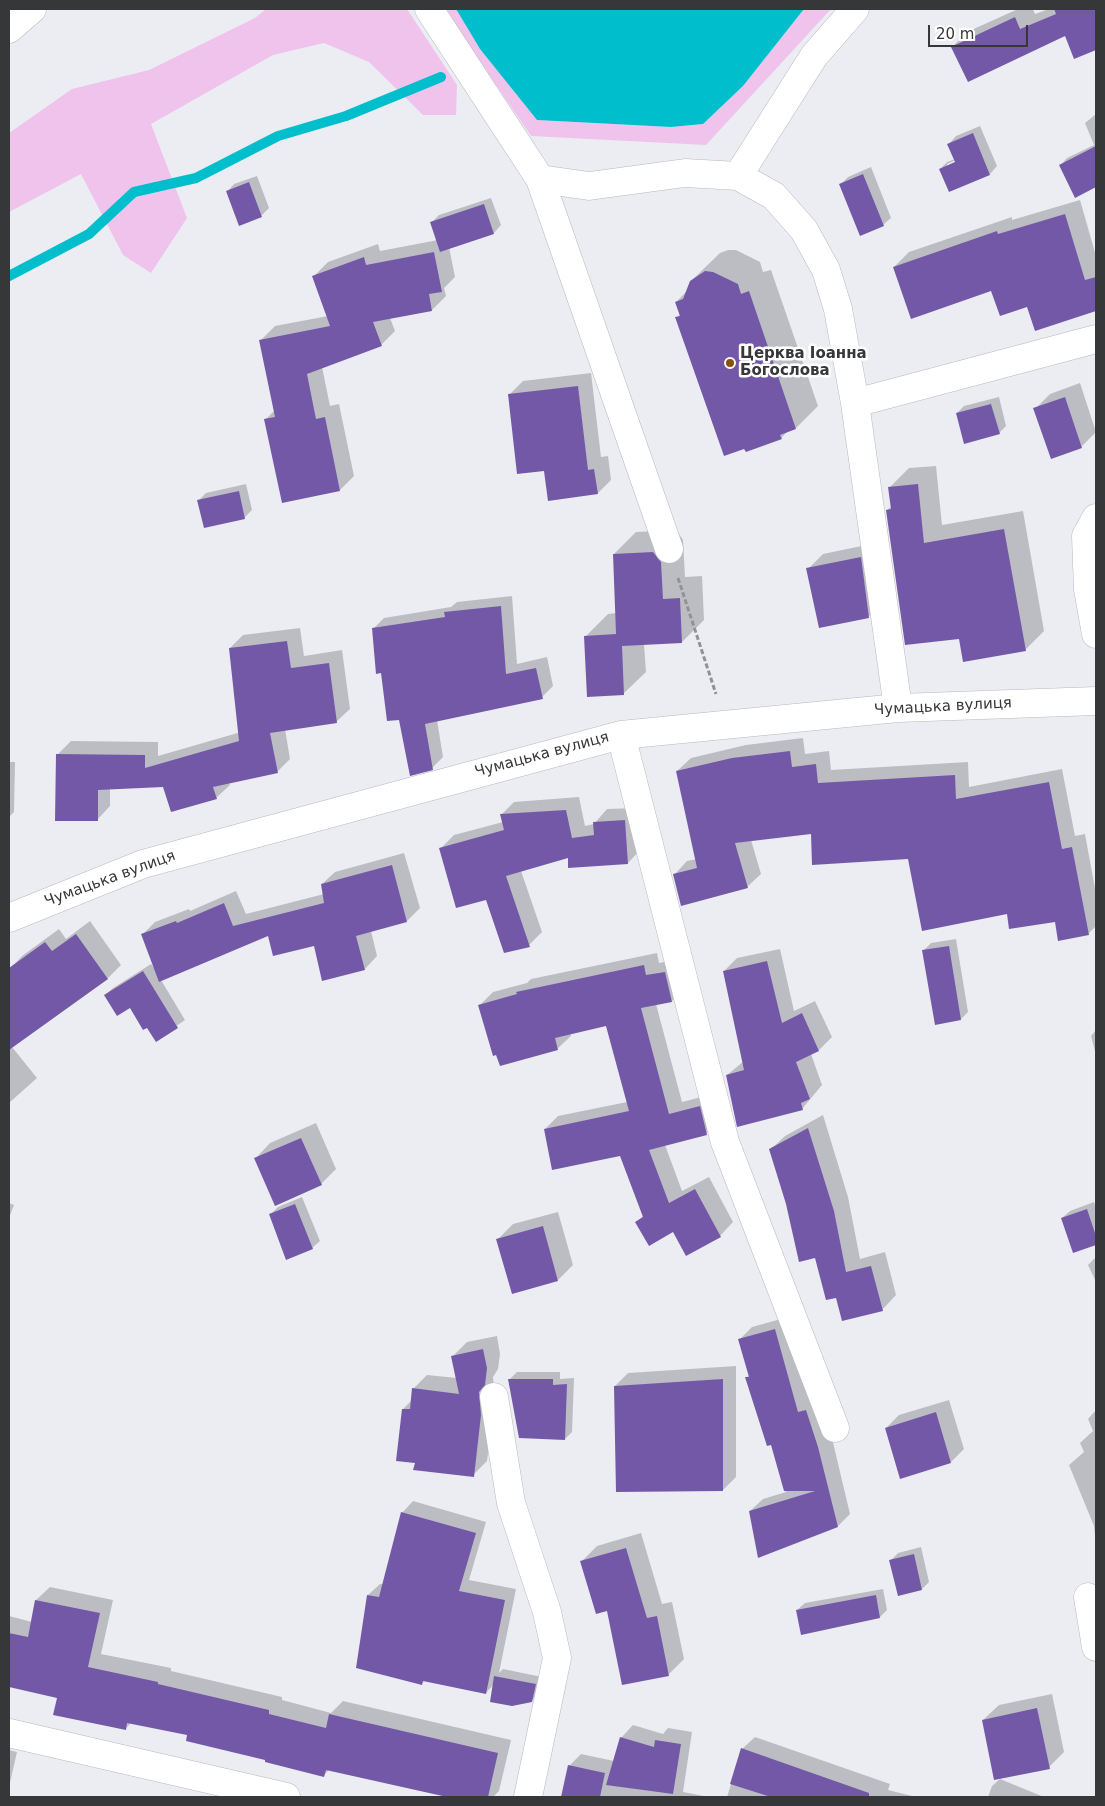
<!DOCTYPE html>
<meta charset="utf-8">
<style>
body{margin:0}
#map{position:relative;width:1105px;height:1806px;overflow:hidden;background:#ebedf3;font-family:"DejaVu Sans",sans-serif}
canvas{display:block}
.frame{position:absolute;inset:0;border:10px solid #363739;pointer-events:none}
.scale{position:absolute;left:928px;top:25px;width:100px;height:22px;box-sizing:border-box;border:2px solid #363739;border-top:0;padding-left:6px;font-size:15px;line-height:18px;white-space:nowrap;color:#363739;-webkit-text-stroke:4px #fff;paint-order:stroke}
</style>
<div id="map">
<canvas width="1105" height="1806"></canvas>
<div class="frame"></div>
<div class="scale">20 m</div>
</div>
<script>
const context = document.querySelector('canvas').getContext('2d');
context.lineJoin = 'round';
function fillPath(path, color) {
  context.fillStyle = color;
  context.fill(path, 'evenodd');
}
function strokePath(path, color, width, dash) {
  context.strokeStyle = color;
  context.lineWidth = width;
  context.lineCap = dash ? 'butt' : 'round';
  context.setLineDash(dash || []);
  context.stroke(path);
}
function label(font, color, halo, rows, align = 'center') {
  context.font = font + ' "DejaVu Sans",sans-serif';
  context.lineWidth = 5;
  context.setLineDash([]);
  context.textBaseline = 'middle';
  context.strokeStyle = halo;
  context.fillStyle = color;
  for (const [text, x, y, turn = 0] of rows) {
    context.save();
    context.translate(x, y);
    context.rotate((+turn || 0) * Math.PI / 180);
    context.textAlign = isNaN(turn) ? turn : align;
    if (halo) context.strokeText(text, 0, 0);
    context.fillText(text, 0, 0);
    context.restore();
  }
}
fillPath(new Path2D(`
 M266 9H407L457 85 456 115H423L369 62 324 43 273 55 151 124 187 218 151 273 123 255 81 174 9 212V133L72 89 149 70 255 18Z
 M444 9H456L480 49 537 120 671 127 703 124 743 86 804 9H831L706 145 531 136Z`), '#f0c3ec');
fillPath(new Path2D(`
 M456 9H804L743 86 703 124 671 127 537 120 480 49Z`), '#00becc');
fillPath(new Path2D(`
 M1018 9H1033L1035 14 1049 9H1096V49L1075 57 1066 34 952 47 967 32Z
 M1096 114V187L1075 196 1060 166 1067 158 1094 145 1085 123Z
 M980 126 997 166 990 174 949 190 940 169 947 162 955 159 949 144 956 136ZM960 158 961 161 947 167V164Z
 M871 167 891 218 883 225 841 184 848 177Z
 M257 176 269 208 262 215 239 224 227 192 234 184Z
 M491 198 501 225 494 233 449 247 455 277 444 288 446 296 432 310 390 318 395 331 381 345 322 367 330 406 339 404 354 476 340 490 283 502 266 419 275 410 261 340 275 326 328 316 314 276 328 262 378 244 380 251 438 240 432 222 439 215Z
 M1080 200 1096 256V310L1036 330 1028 306 992 289 894 267 909 252 1012 217V220Z
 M728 250H736L760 262 763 272 771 270 818 406 796 428 788 431 781 438 677 318 680 314 676 302 687 291 691 281 720 253Z
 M591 373 601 457 608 456 611 480 598 493 549 500 545 469 510 394 523 381Z
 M1080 383 1096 432 1081 447 1035 409 1050 394Z
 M999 397 1006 426 999 433 957 413 964 406Z
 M936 466 942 525 1023 511 1044 631 1025 650 960 638 887 510 892 506 890 487 909 468Z
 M246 484 252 510 244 518 199 500 206 493Z
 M676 530 683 540 685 577 702 576 704 620 682 642 644 644 646 672 623 694 586 636 608 614 617 613 614 554 636 532Z
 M876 543 884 601 869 616 820 627 808 569 823 554Z
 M512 596 517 664 547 657 553 686 542 697 437 720 443 757 432 768 400 719 383 672 373 629 384 618 451 607 457 602Z
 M300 628 304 656 342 650 350 709 336 722 285 729 290 759 277 772 229 782 230 785 216 798 164 785 110 788V806L97 820 57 755 71 741 158 742V756L241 732 230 648 243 635Z
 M803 738 805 754 829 751 831 770 968 762 969 787 1062 769 1075 836 1085 834 1096 894V926L1088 934 1056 921 1008 913 909 858 812 832 751 840 761 874 747 887 674 875 687 861 697 859 677 771 691 758 746 745Z
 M9 762H15L14 812 9 817Z
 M579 797 585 826 594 824 607 809 637 808 640 850 628 863 569 857 521 871 542 932 529 945 441 848 454 835 503 822 501 815 514 802Z
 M404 853 420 908 407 921 371 931 377 956 365 969 315 944 269 934 161 980 185 1020 156 1040 148 1026 131 1006 105 995 113 988 151 964 155 969 143 934 155 922 189 909 190 911 236 891 246 914 324 894 322 884 335 872Z
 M90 921 121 965 108 978 12 1047 37 1078 9 1103V1003L25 991 9 970 22 956 59 929 66 939Z
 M956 939 968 1012 961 1019 924 950 931 943Z
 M780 949 794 1011 815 1001 832 1037 819 1050 811 1054 822 1085 802 1109 727 1075 744 1061 724 971 737 958Z
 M657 953 659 963 678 959 685 988 672 1001 656 1004 682 1102 713 1094 720 1120 706 1134 665 1145 682 1191 709 1177 733 1222 720 1236 674 1231 637 1222 644 1215 620 1154 545 1129 558 1116 627 1102 606 1025 570 1033 571 1036 557 1049 480 1005 493 992 527 983 531 979Z
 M1096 1030V1055L1091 1036Z
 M823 1115 848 1197 860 1259 885 1252 896 1295 882 1310 837 1297 787 1204 770 1150 785 1136Z
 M316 1123 336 1169 321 1184 255 1159 270 1143Z
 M302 1197 320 1241 312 1248 270 1215 278 1207Z
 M1094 1202 1096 1209V1244L1074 1252 1062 1218 1070 1211Z
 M9 1203 14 1205 9 1218Z
 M558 1212 573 1265 558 1280 498 1239 513 1224Z
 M1096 1257V1282L1088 1265Z
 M788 1317 831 1434 850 1514 838 1526 750 1511 763 1499 786 1492 772 1443 746 1378 749 1375 739 1340 752 1327Z
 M497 1336 500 1354 498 1369 493 1377 495 1400 487 1461 473 1475 416 1462 403 1409 412 1400 413 1389 427 1375 457 1378 453 1356 467 1342Z
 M736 1366V1477L723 1490 615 1386 628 1373Z
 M517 1372H560V1379L574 1378 572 1432 565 1439 509 1380Z
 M949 1400 964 1449 951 1462 886 1428 899 1415Z
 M1096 1410V1546L1094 1526 1069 1465 1084 1452 1080 1443 1093 1431 1088 1419Z
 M413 1501 486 1522 469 1580 516 1589 499 1673 503 1669 542 1677 539 1694 531 1701 494 1684 486 1693 425 1680 422 1683 357 1667 368 1595 380 1584H384L402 1513Z
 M641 1533 662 1604 672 1602 684 1659 669 1674 608 1609 582 1561 597 1546Z
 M921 1547 929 1582 922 1589 891 1560 898 1553Z
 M50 1587 113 1600 101 1654 171 1668V1671L282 1697V1700L331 1713 343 1701 511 1740 499 1791 493 1797H452L330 1769 324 1775 189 1734 131 1723 125 1729 59 1697 9 1685V1616L32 1622 36 1600Z
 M883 1589 887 1610 880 1617 797 1610 805 1603Z
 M1052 1694 1064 1752 1049 1767 983 1720 999 1705Z
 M633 1725 663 1734 668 1728 692 1732 683 1792 709 1797H562L569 1766 581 1754 614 1761 621 1738Z
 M755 1737 890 1784 888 1790 916 1797H727L742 1749Z
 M9 1750 17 1752 9 1787Z
 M1000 1779 1044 1797H988L992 1786Z`), '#0003');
strokePath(new Path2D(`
 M9 276 89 234 134 192 196 178 278 136 346 116 441 77`), '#00becc', 10);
fillPath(new Path2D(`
 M1054 9H1096V50L1074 59 1065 36 968 82 951 47 1015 17 1020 29 1056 14Z
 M973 133 990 175 949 192 939 169 955 162 947 144Z
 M1096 146V187L1075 198 1059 165Z
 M863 174 884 226 860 236 839 184Z
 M249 182 262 217 239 226 226 191Z
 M484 204 494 234 440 252 430 222Z
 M1065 214 1085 280 1096 277V311L1035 331 1027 307 1000 316 991 291 911 319 893 267 997 231 998 234Z
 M434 252 442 292 429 294 432 311 373 322 382 346 307 374 316 419 325 417 340 491 282 503 264 419 275 417 259 340 330 326 312 276 364 257 366 265Z
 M705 271 713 272 738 284 741 294 749 291 796 429 780 435 782 439 746 452 744 449 724 456 675 317 680 316 675 302 683 299 690 281Z
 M578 386 588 470 594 469 598 494 548 501 544 471 517 474 508 394Z
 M1065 397 1082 448 1051 459 1033 408Z
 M991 404 1000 434 964 444 956 413Z
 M918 484 924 543 1004 529 1026 651 963 662 959 639 905 645 886 510 891 509 888 487Z
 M239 491 245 519 204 528 197 500Z
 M653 552 661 562 663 599 680 598 682 643 622 646 624 695 587 697 584 636 616 634 613 554Z
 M861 557 869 618 819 628 806 568Z
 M501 606 506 674 536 668 543 699 425 724 433 770 410 776 399 720 387 721 381 673 376 674 372 628 445 617 444 612Z
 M287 641 291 668 329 663 337 723 270 733 278 773 213 787 217 799 171 812 163 787 98 790V821H55L56 754 145 755V768L239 741 229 648Z
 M790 751 792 767 816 764 818 783 955 775 956 799 1049 782 1062 849 1072 847 1089 935 1058 941 1055 922 1009 929 1007 914 922 931 908 859 812 865 811 834 735 843 748 888 681 906 673 874 697 868 676 771 732 758Z
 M566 810 572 838 594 835 593 822 625 820 628 864 568 868V858L506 876 530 947 504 953 486 900 456 908 439 848 504 830 500 814Z
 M392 865 407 922 356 936 365 970 322 981 314 946 273 956 268 936 159 982 141 934 176 921 177 923 224 903 233 926 324 903 321 884Z
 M76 934 108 979 9 1050V968L45 942 52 951Z
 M949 946 961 1020 935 1025 922 950Z
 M767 961 782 1023 802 1013 819 1051 796 1062 810 1099 801 1103 803 1110 737 1127 726 1075 744 1070 723 971Z
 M644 965 646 975 665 972 672 1002 641 1008 669 1114 700 1106 707 1135 649 1150 669 1203 695 1189 721 1237 686 1256 673 1232 649 1246 635 1222 643 1217 620 1156 552 1170 544 1129 629 1111 606 1026 555 1038 558 1050 500 1066 496 1055 493 1056 478 1005 517 994 516 992Z
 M143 971 178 1028 156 1042 147 1028 143 1030 130 1008 117 1016 104 995Z
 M808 1128 834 1211 846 1272 871 1266 883 1311 842 1321 836 1298 826 1300 815 1258 799 1262 786 1204 769 1149Z
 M301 1138 322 1185 275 1206 254 1158Z
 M295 1204 313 1249 286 1260 269 1214Z
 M1087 1209 1096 1236V1245L1073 1253 1061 1218Z
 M543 1226 558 1281 512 1294 496 1239Z
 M775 1329 798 1412 806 1410 818 1447 838 1527 758 1558 749 1511 815 1491H784L771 1445 767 1446 745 1377H749L738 1339Z
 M483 1349 487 1368 485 1385 479 1392 481 1415 474 1477 413 1470 415 1463 396 1461 402 1409H410L412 1388 459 1394 451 1356Z
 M508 1379H553V1385L567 1384 565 1440 519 1438Z
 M723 1379V1491L616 1492 614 1386Z
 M936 1412 951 1463 900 1479 885 1428Z
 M401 1512 476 1533 459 1591 505 1600 486 1694 423 1681 422 1685 356 1668 367 1595 379 1597Z
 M626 1548 647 1618 657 1616 669 1676 622 1685 607 1611 596 1614 580 1561Z
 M914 1554 922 1590 898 1596 889 1560Z
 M876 1595 880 1618 801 1635 796 1610Z
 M35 1600 100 1613 88 1667 158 1682V1684L269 1710V1714L326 1728 329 1714 498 1753 488 1797H447L326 1770 324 1777 265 1762V1760L186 1741 187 1735 127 1723 126 1730 53 1715 57 1698 9 1687V1633L28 1637Z
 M494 1676 536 1684 532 1702 512 1706 490 1702Z
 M1037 1708 1050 1769 994 1780 982 1720Z
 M620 1737 654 1747 655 1740 681 1744 673 1794 606 1785Z
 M741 1748 869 1793V1797H771L730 1784Z
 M568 1765 605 1773 600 1797H561Z`), '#7458a8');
const minor = new Path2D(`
 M429 9 540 179 589 186 685 173 738 176 774 196 804 230 826 270 838 309 855 403 898 708
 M9 29 32 9
 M738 176 814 56 855 9
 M540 179 669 549
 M855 403 1096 339
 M1096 518 1086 536 1088 589 1096 634
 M621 735 725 1142 835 1428
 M9 918 143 864 621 735 898 708 1096 701
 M494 1397 511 1503 547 1612 557 1658 528 1797
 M1088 1597 1096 1647
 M9 1733 286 1797`);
strokePath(minor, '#b7b9bf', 29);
strokePath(new Path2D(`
 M678 578 716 694`), '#909296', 3, [5, 2.5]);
strokePath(minor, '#fff', 28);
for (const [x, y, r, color] of [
 [730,363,5,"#8a5108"]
]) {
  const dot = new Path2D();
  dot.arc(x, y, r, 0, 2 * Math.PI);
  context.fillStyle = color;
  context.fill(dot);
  strokePath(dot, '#fff', 2);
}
label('bold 15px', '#363739', '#fff', [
 ["Церква Іоанна",740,354],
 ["Богослова",740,371]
], 'left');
label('15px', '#363739', '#fff', [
 ["Чумацька вулиця",943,707,-3],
 ["Чумацька вулиця",542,755,-15],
 ["Чумацька вулиця",110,879,-20]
]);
</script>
